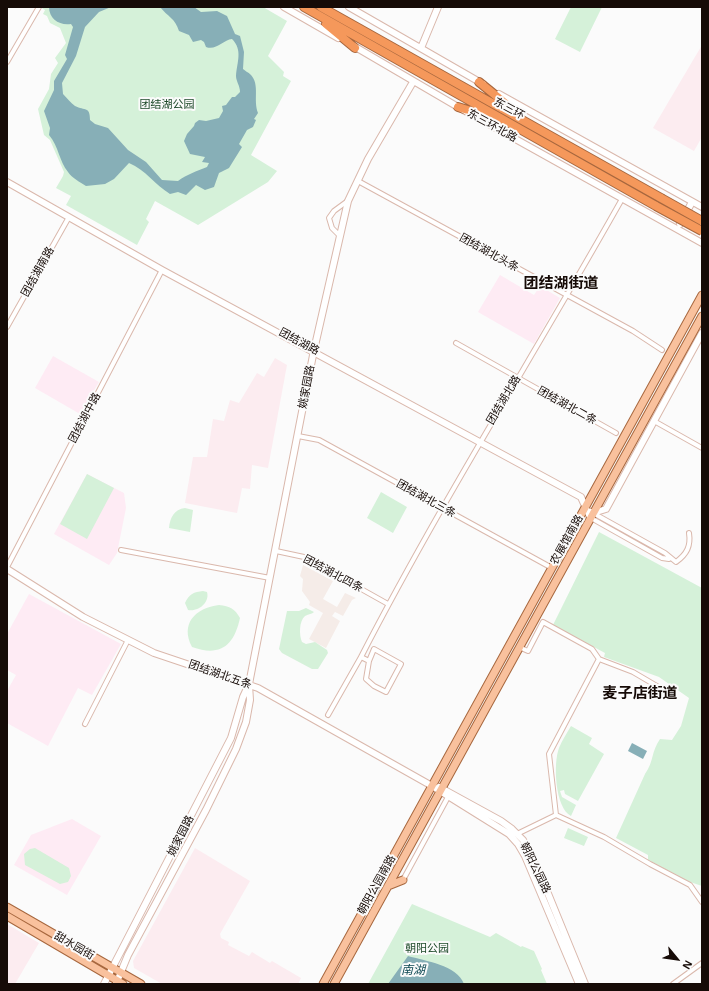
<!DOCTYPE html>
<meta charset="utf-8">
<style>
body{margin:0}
#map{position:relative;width:709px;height:991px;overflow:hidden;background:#fbfbfb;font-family:Arial,sans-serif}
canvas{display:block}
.frame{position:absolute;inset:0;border:8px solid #160b07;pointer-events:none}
.north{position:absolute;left:657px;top:939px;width:40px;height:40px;-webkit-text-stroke:3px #fbfbfb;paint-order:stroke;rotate:119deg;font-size:11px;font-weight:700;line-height:16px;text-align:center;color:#160b07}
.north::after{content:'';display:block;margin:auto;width:14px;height:18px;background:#160b07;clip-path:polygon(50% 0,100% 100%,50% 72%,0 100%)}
</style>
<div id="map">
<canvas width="709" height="991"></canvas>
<div class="frame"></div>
<div class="north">N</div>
</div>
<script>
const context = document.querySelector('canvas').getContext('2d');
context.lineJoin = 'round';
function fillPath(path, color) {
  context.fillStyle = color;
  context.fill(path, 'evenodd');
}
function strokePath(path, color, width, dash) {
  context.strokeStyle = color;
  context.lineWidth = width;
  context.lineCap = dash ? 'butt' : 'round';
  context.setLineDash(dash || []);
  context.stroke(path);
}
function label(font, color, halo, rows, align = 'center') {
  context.font = font + ' Arial,"Noto Sans SC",sans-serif';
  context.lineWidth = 4;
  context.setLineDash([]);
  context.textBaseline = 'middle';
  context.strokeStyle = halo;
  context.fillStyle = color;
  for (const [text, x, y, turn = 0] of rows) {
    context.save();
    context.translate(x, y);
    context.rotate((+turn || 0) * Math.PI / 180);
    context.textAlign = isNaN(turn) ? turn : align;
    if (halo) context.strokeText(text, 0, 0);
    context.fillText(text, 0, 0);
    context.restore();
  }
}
fillPath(new Path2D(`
 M702 45V137L694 151 653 128Z
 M275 358 287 365 268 468 252 465 250 489 242 488 237 513 185 503 193 457H207L213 419 224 421 230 400 239 403 257 373 264 377Z
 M195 848 250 881 220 934 221 938 229 942 228 945 249 956 252 952 270 963 272 961 301 978 298 984H162L134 968 133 961Z
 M7 924 39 943 15 984H7Z`), '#fcecf0');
fillPath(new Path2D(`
 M303 565 333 581 323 599 337 607 345 593 356 598 352 600 343 616 335 612 332 616 340 621 326 648 309 639 323 613 309 605 310 602 302 591 303 579 300 576Z`), '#f5ece8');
fillPath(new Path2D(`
 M500 275 534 295 540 286 560 298 534 344 478 312Z
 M53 356 99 382 80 414 35 388Z
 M87 474 124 493 126 508 117 553 109 565 54 534Z
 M29 594 121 644 92 695 78 688 48 746 7 723V691L16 675 7 670V634Z
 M72 819 101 836 67 895 14 865 31 835Z`), '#feebf4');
fillPath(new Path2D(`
 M40 7H263L287 21 268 56 284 72 283 76 291 81 251 155 277 171 268 182 198 225 155 201 146 219 149 222 137 245 66 205 71 196 56 188 63 176 64 172 50 140 44 135 38 109 49 89 51 74 58 63 55 58 66 43 60 28 50 23 47 16 43 14 45 10Z
 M571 7H602L580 52 555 39Z
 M87 474 114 488 87 539 60 524Z
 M381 492 407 507 393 533 367 518Z
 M185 508 193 510 190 532 169 528C170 518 174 509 185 508Z
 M599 532 702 588V886L690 882 648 860V855L616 838 645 774C654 761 651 752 660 739L672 740 681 726 689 698 659 677 604 657 605 653 553 625Z
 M203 591 207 592C210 602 199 612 188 610L185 603C189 594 194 592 203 591Z
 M219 605C230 606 235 609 240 618 234 646 220 657 192 647 180 624 195 608 219 605Z
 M306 608 314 612C312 614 309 614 305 616 299 621 299 635 302 642L306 644 315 642 327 650 328 653 318 669H312L282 653 279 649 287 611H299Z
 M571 726 592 738 589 744 604 754 578 801 565 794 564 790 560 791 562 797 576 805 571 816C555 808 553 763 559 748 562 740 567 733 571 726Z
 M568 828 588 837 584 846 564 838Z
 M35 848 69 868 71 876 68 882 60 884 25 865 24 854 30 849Z
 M412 904 490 937 496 933 521 947 522 946 534 951 542 969 541 970 547 984H368Z`), '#d5f1d9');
fillPath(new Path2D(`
 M49 7H111L99 12 85 27 76 56 62 83 63 94C67 98 71 103 75 106 85 111 90 106 90 120L95 124 108 128 128 150 146 162 162 180 178 181C186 175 197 171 207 167L209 163 202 162 205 157 190 154 184 141 187 134 194 126 195 123 199 120 206 121 219 118 223 111 222 106 226 105 232 97H235L240 92C240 86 236 81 236 76 237 62 243 50 232 39 223 40 216 51 206 47L204 42 201 40 193 42 189 35 179 31C175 18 168 17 160 7H194L201 12 217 11 227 16 235 34 240 36 244 52 243 69C245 71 248 72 251 75 260 85 253 100 258 113L254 119 256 120 253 127 247 130 239 144 242 147 229 168 219 173 214 187 205 190 196 185 186 195 178 192 170 194C154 184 146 170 129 163L114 179 105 184 86 186C80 182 72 178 68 172 59 161 59 147 49 135L50 128 44 111 54 90V81L67 59 65 55 73 27 71 24C60 26 49 19 49 7Z
 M632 743 647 751 643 759 628 751Z
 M408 956C425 961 457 965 464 984H388Z`), '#87afb7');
const street = new Path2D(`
 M7 62 39 7
 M358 181 633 331 662 350
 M340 236 332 228 329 218 334 211 349 200
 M7 327 69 217
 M456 343 616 433
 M654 421 702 448
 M298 436 319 440 552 568
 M593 513 665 553 676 562C687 554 691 546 689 533
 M591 518 662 558 669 559
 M121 550 270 578
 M276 551 304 557 388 604
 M7 567 162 270
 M519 647 528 651 543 622 592 649 599 659
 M369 661 374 649 401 664 386 692 374 686 366 679 369 661 361 657C442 500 536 352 622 199
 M328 715 361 657
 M85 724 128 640
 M556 815 604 837 650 864 690 885 702 902
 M517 834 556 815 549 754 599 659 633 672 662 689
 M403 880 448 797
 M673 984 702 963`);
const secondary = new Path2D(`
 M284 7 338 38
 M349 7 483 84
 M352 45 458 107 702 243
 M421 48 438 7
 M499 94 702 207
 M7 182 162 270 581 497 590 517
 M680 224 692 202
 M591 512 593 513 606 509 702 333
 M7 569 83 617 154 653 258 688 432 786 509 834 518 844 525 856 579 984
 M439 787 501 821 512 829 523 840 540 874 585 984
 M104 984 231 738 243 697 249 684 314 350 348 201 368 159 413 82
 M116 984 128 955 206 810 236 749 246 722 250 700 249 685`);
const primary = new Path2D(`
 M388 886 403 880
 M7 907 141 984
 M7 916 123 984
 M323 984 702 295
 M334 984 702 316`);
const highway = new Path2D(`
 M304 7 656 206
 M321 7 661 198
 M326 24 355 48
 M479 82 516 112
 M458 107 497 119`);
strokePath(street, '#dab8ac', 6);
strokePath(secondary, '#dab8ac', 8);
strokePath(primary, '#a7673e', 9);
strokePath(highway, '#a7673e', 10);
strokePath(street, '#fff', 4);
strokePath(secondary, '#fff', 6);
strokePath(primary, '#f9c19d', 7);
strokePath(highway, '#f5985b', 8);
const highwayBridge = new Path2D(`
 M661 198 702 221
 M656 206 702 231`);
strokePath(highwayBridge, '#a7673e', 10, []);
strokePath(highwayBridge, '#f5985b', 8);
label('11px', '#1d4929', '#fbfbfb', [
 ["团结湖公园",167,105],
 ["朝阳公园",427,949]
]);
label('11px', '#160b07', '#fbfbfb', [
 ["东三环",509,109,29],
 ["东三环北路",492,126,29],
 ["团结湖北头条",489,253,29],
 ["团结湖南路",38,272,-61],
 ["团结湖路",299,342,28],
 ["姚家园路",307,387,-79],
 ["团结湖北路",504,400,-59],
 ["团结湖北二条",567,406,29],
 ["团结湖中路",85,418,-62],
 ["团结湖北三条",426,499,29],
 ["农展馆南路",567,540,-61],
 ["团结湖北四条",333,574,28],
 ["团结湖北五条",220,675,19],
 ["姚家园路",181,836,-63],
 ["朝阳公园路",535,868,64],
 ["朝阳公园南路",377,885,-61],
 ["甜水园街",74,946,30]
]);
label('italic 12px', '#0c4752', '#fbfbfb', [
 ["南湖",413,971]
]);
label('bold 15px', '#160b07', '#fbfbfb', [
 ["团结湖街道",561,284],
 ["麦子店街道",640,694]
]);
</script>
